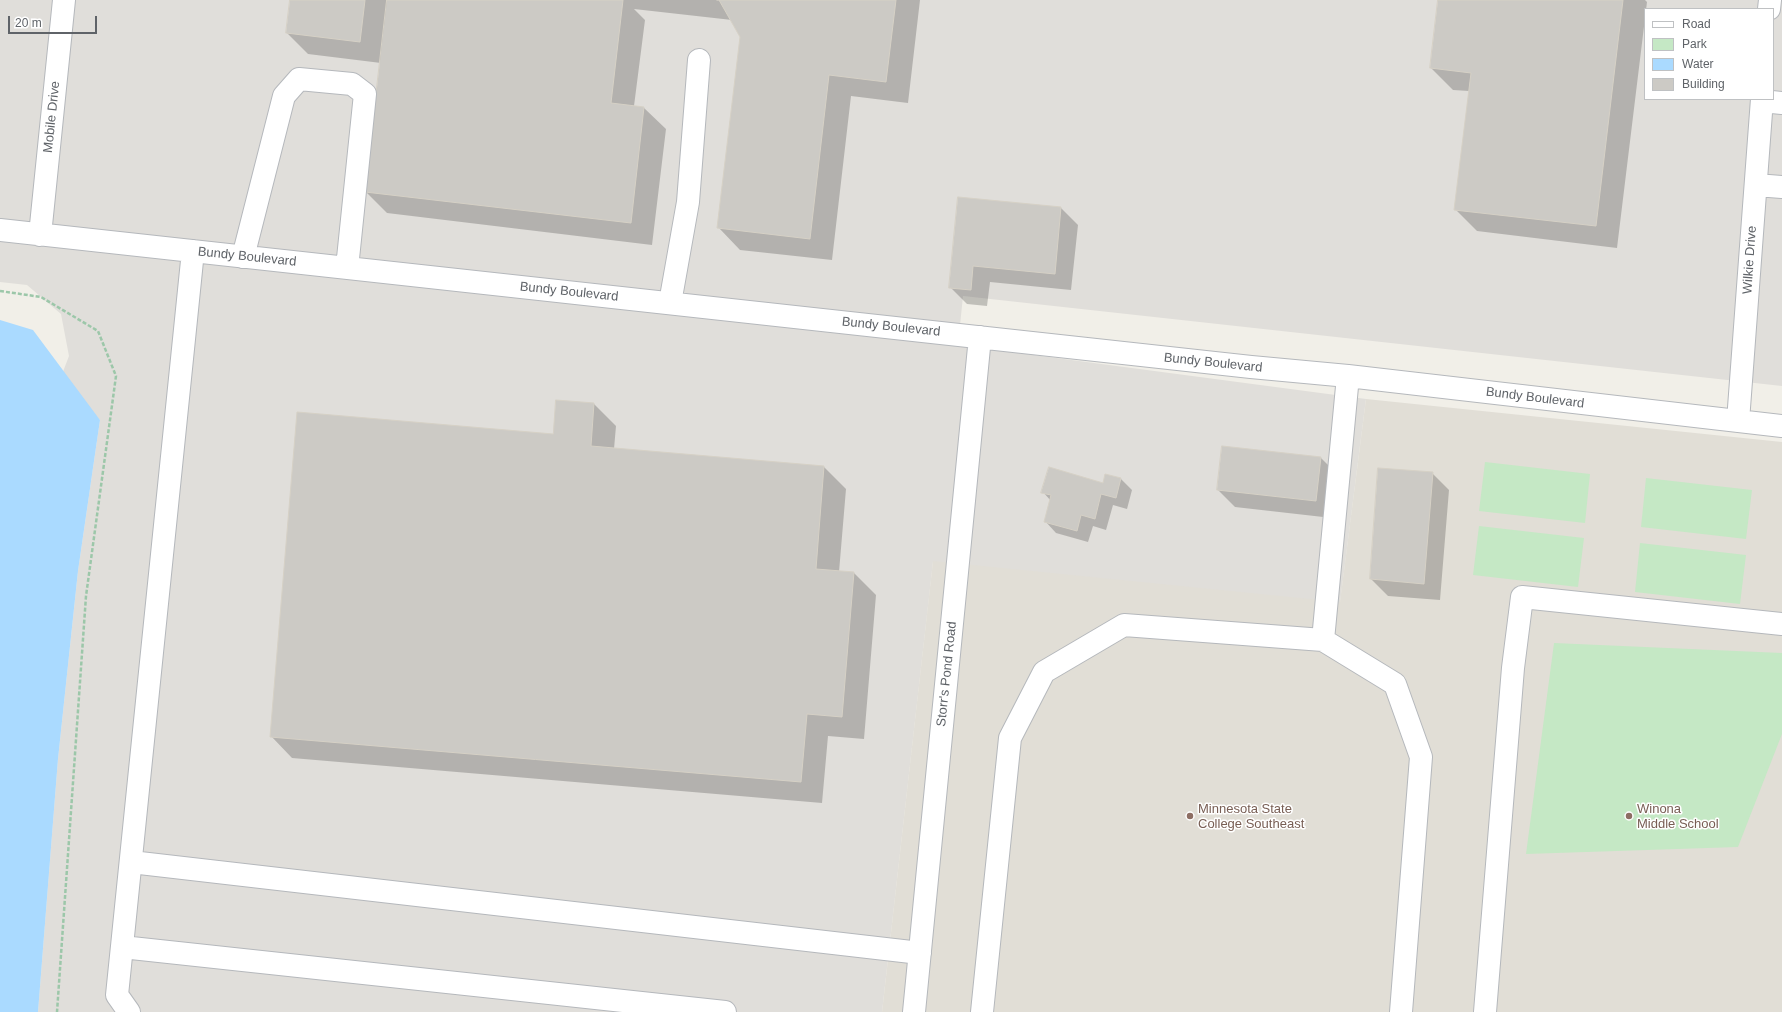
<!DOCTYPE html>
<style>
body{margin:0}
#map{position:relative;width:1782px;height:1012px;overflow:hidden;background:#f1efe8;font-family:Helvetica,sans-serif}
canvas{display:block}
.legend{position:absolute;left:1644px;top:8px;width:130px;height:92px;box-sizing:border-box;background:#fff;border:1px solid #bfc1c3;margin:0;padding:5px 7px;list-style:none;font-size:12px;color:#5f6368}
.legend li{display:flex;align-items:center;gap:8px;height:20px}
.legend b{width:20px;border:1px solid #bfc1c3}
.scale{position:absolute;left:8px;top:16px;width:89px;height:18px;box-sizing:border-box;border:2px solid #5f6368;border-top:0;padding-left:5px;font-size:12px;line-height:14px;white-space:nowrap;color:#5f6368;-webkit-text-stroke:3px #fff;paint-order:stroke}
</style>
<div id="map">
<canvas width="1782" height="1012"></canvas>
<ul class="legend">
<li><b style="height:5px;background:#fff"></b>Road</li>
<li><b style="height:11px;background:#c5e8c5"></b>Park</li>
<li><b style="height:11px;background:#aadaff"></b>Water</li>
<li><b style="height:11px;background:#cccac5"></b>Building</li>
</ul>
<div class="scale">20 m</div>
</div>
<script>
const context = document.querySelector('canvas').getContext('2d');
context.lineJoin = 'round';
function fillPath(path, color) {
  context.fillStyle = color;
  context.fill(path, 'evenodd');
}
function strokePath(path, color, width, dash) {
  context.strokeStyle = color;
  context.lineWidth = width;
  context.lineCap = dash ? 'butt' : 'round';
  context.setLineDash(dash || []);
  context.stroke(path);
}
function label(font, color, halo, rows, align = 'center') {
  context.font = font + ' Helvetica,sans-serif';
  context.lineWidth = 3;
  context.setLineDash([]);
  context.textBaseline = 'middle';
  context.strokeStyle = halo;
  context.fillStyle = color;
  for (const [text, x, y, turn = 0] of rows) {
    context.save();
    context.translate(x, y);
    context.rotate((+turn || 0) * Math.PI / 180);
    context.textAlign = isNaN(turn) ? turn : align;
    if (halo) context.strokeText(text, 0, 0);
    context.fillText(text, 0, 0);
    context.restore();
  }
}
fillPath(new Path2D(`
 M0 0H1782V386L963 296 958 345 1366 399 1340 603 933 562 882 1012H38L58 759 78 571 100 420 59 382 69 356 61 314 27 285 0 282ZM1645 9H1773V99H1645Z`), '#e0deda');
fillPath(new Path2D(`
 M1366 399 1782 442V1012H882L933 561 1340 602Z`), '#e1ded6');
fillPath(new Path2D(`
 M1485 462 1590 474 1585 523 1479 511Z
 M1646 478 1752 490 1746 539 1641 527Z
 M1479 526 1584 538 1578 587 1473 575Z
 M1640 543 1746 555 1740 604 1635 592Z
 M1554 643 1782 653V734L1738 847 1526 854Z`), '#c5e8c5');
fillPath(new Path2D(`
 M0 320 33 330 100 420 78 571 58 759 38 1012H0Z`), '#aadaff');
fillPath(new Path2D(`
 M291 0H920L908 103 851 96 832 260 740 250 719 228 741 37 732 20 634 9 645 20 634 106 644 108 666 129 652 245 387 213 366 192 381 63 308 54 287 33Z
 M1439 0H1645L1647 2 1617 248 1477 231 1455 209 1469 91 1453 90 1431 68Z
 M959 198 1061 208 1078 225 1071 290 990 282 987 306 967 304 950 287Z
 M557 401 594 404 616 426 614 449 824 467 846 489 839 572 854 573 876 595 864 739 828 736 822 803 292 758 271 736 554 435Z
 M1321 458 1338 475 1332 518 1235 507 1218 490Z
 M1379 469 1432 473 1449 490 1440 600 1388 596 1371 579Z
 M1106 475 1121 479 1132 490 1127 509 1113 505 1106 530 1093 526 1088 542 1056 533 1045 521 1051 501 1043 492 1104 484Z`), '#0003');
const building = new Path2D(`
 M290 0H365L360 42 286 33Z
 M387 0H623L611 103 644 107 631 223 365 192Z
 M717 0H896L886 82 829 75 810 239 717 228 740 37 719 0Z
 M1438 0H1623L1596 226 1454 210 1471 73 1430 68Z
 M958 197 1061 207 1055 274 973 266 971 290 949 288Z
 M556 400 594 403 591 446 824 466 816 569 854 572 842 717 807 714 801 782 270 737 297 412 553 434Z
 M1222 446 1321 457 1316 501 1217 490Z
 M1049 467 1103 483 1105 474 1121 478 1116 498 1101 494 1095 519 1081 515 1077 531 1044 522 1051 495 1041 493Z
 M1378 468 1433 472 1424 584 1370 579Z`);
fillPath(building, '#cccac5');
strokePath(building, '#d6d1c6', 1);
const minor = new Path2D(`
 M1769 9 1770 0
 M1762 101 1782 103
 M1756 185 1782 187
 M0 230 1251 367 1348 376 1782 426
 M40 235 64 0
 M243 257 284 96 299 79 352 84 365 94 347 268
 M670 303 688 202 699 60
 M1348 376 1323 640 1395 684 1421 757 1401 1012
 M1738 421 1762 99
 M131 862 920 953
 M122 947 725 1012
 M129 1012 117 995 193 251
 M914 1012 980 337
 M982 1012 1010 738 1044 672 1124 625 1323 640
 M1485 1012 1513 668 1522 597 1782 624`);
strokePath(minor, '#b5b8bc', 24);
strokePath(new Path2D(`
 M0 291 41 297 98 331 116 376 86 596 57 1012`), '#9cc7a9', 2.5, [4, 2]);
strokePath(minor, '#fff', 22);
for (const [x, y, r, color] of [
 [1190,816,4,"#8d6e63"],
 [1629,816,4,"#8d6e63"]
]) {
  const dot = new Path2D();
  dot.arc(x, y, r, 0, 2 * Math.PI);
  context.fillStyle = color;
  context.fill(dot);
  strokePath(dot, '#fff', 1.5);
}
label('13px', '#5f6368', '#fff', [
 ["Mobile Drive",52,117,-84],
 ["Bundy Boulevard",247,257,6],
 ["Wilkie Drive",1750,260,-86],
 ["Bundy Boulevard",569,292,6],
 ["Bundy Boulevard",891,327,6],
 ["Bundy Boulevard",1213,363,6],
 ["Bundy Boulevard",1535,398,7],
 ["Storr's Pond Road",947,674,-84]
]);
label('13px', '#785e54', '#fff', [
 ["Minnesota State",1198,809],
 ["College Southeast",1198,824],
 ["Winona",1637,809],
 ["Middle School",1637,824]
], 'left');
</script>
